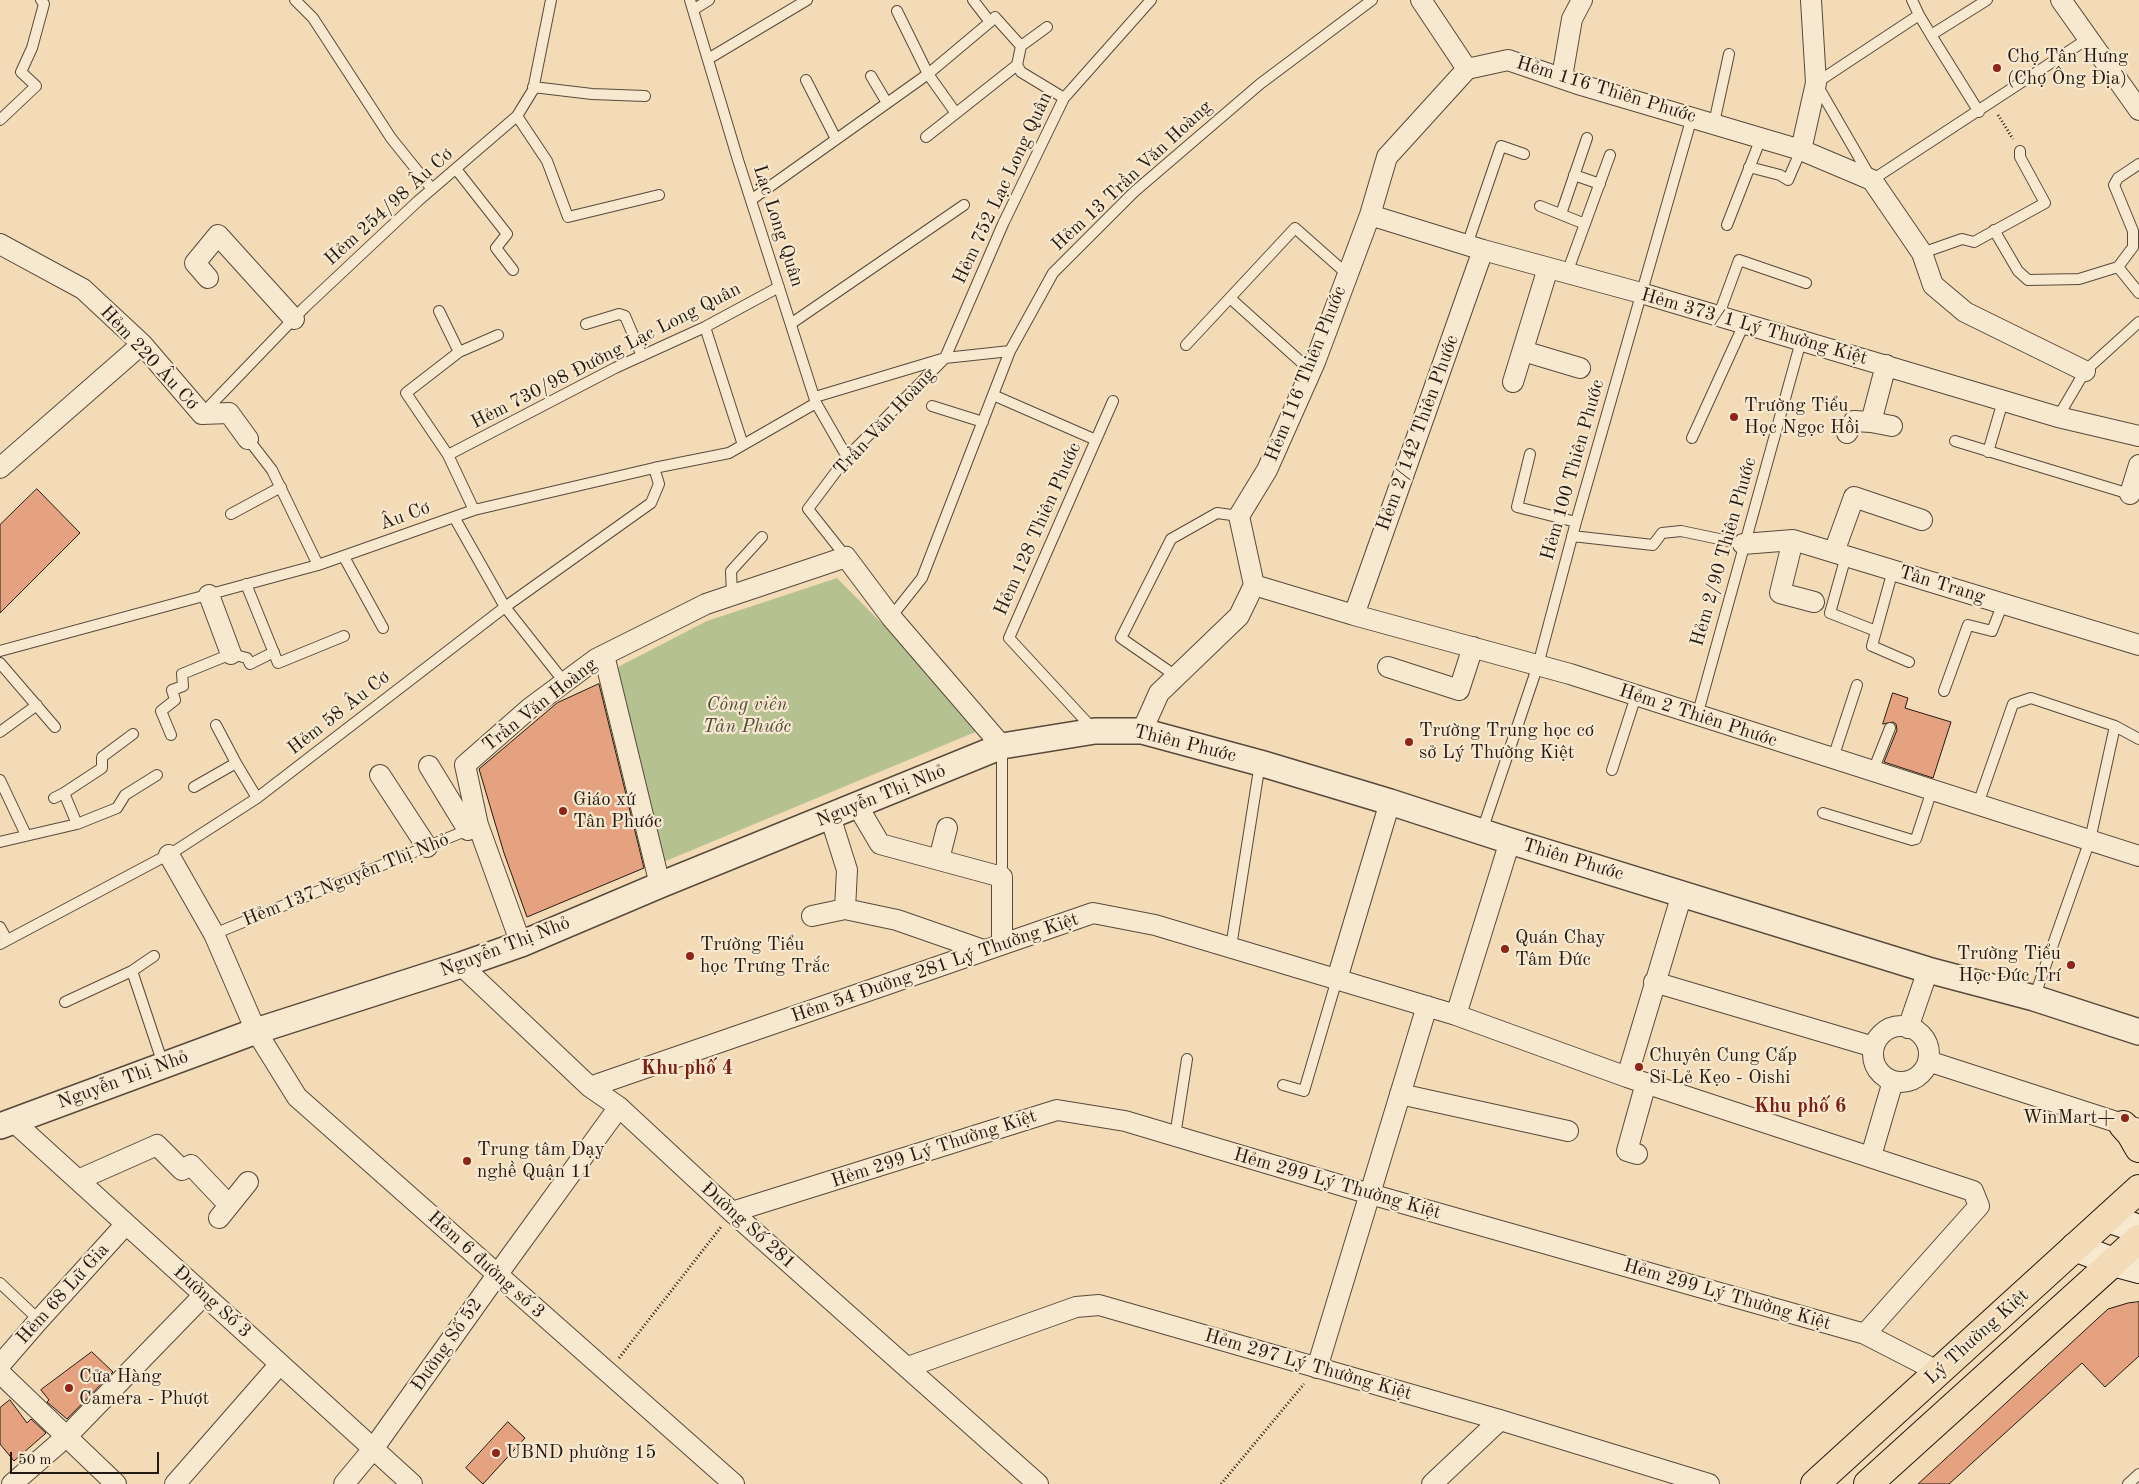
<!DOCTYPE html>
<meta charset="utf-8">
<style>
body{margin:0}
#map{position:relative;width:2139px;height:1484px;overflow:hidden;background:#f3dbb7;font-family:"Old Standard TT",serif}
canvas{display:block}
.scale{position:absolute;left:10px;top:1452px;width:149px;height:22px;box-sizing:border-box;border:2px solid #251a11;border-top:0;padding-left:6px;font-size:15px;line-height:18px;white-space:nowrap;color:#251a11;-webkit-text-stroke:4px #f7e8d0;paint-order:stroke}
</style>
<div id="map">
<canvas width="2139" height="1484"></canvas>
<div class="scale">50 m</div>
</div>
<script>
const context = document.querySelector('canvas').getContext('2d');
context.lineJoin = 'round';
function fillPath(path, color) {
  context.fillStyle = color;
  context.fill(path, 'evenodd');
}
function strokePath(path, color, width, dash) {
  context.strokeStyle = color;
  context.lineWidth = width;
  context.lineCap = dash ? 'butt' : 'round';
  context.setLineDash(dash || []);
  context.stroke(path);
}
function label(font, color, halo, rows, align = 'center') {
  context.font = font + ' "Old Standard TT",serif';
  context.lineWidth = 4.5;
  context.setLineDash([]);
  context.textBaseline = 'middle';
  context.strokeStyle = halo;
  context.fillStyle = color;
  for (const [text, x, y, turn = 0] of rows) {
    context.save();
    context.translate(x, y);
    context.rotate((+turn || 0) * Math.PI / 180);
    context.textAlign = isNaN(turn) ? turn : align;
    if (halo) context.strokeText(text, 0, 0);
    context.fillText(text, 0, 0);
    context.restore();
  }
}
fillPath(new Path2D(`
 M837 578 985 728 661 863 616 668 707 621Z`), '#b6c192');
const building = new Path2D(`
 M37 489 80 533 0 613V525Z
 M599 684 644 868 527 917 504 853 479 769 557 703Z
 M1893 693 1908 698 1905 708 1951 722 1933 778 1884 762 1897 730 1896 724 1893 722 1883 724Z
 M2139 1302V1356L2105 1387 2082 1363 1949 1484H1918L2108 1309 2128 1303Z
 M92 1352 113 1372 67 1419 47 1402 49 1400 41 1390Z
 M10 1400 27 1423 31 1419 46 1433 14 1461 0 1444V1408Z
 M508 1422 525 1438 483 1484 466 1468Z`);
fillPath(building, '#e5a281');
strokePath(building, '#251a11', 1);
const service = new Path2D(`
 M295 0 313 18 391 138 432 189
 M690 0 738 160 816 403 847 457
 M973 0 990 22 995 17 1021 46
 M1912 0 1919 15
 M1987 0 1931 35 1919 15 1816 83 1872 180 2089 38
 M693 10 709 0
 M897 11 928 74 955 112
 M1931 35 1979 112
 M708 59 807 0
 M1017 65 1021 72 1064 98
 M871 76 887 103
 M806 80 836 139
 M533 87 592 94 645 96
 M517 116 547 161 568 217 659 195
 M0 120 36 86 21 72 32 48 44 4 41 0
 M1714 123 1729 54
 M926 137 1017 65 1021 46 1047 27
 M1749 167 1780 175 1788 180 1801 150
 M456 169 507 234 496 248 513 270
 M1574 175 1600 184
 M751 200 928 74 990 22
 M1540 206 1585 224
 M1561 214 1587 138
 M1727 225 1761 138
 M1994 230 2018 271 2028 280 2079 279 2118 267 2133 247V231L2114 185 2118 178 2139 164
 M1467 245 1501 146 1524 154
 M1922 253 1962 239 1974 242 2045 203 2020 157V151
 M2118 267 2139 293
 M1567 273 1610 155
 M1230 298 1311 371
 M439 311 459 352
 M1718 317 1739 260 1806 283
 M792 323 964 205
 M586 324 619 314 625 316 642 356
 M705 327 743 445
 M1186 345 1295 228 1347 274
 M993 395 1096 440
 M815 397 945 358 1010 351
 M932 406 983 422
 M203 413 304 308 418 201 517 116 533 90 551 0
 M2058 417 2085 371 2139 322
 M1692 438 1744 324
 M248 439 272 470 318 565
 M1955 441 2133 495
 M1988 452 2003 401
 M1530 454 1517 507 1576 522
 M448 455 615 368 705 327 779 287
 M474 510 448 455 406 393 459 352 498 335
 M231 514 281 487
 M454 517 505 607 565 683
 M1572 536 1653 545 1662 533 1681 531 1743 544
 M1846 556 1830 613 1876 631
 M344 557 383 628
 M846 557 808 509 847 457 945 358 1003 224 1064 98 1151 0
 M1893 570 1872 646 1909 662
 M246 584 278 663 344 636
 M732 595 731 571 762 537
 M891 617 922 578 1010 351 1053 273 1134 192 1260 84 1372 0
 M0 651 318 565 474 510 654 468 729 453 816 403
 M0 663 55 727
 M1176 676 1121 638 1171 539 1217 513 1239 516
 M1944 691 1968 625 1992 631 2003 603
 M1697 716 1801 341
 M216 725 236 763 257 798
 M1094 730 1009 638 1113 401
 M0 732 37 705
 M171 735 161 711 175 700 172 690 183 686 182 674 231 654 247 658 250 664 274 652
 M1833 758 1857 685
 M1612 770 1636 696
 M1873 771 1890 728
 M0 780 26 835
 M194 787 236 763
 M54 798 64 793
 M1978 804 2013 704 2031 698 2115 726 2139 739
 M1823 813 1912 840 1916 839 1932 790
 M77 824 64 793 102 768V757L133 734
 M1482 831 1538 665 1576 522 1692 117
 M0 842 77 824 117 808 125 795 157 775
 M1002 877V747
 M0 927 7 940
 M214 934 470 829
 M0 944 175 851 257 798 505 607 651 503 659 484 654 468
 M1231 947 1260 763
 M132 971 163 1064
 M2034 998 2090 840 2115 726
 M65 1002 132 971 154 956
 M1283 1085 1304 1091 1337 979
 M1175 1136 1187 1059
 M0 1283 39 1320
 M2128 1484 2139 1474`);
const minor = new Path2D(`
 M1421 0 1467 69
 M2061 0 2139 110
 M1562 77 1572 19 1582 0
 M1801 150 1816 83 1811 0
 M1370 215 1483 250 1641 293 2058 417 2139 436
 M0 244 83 289 142 344 202 414 229 413 248 439
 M208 278 195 263 218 235 294 319
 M1523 351 1580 368
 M1513 382 1548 268
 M1871 422 1886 365
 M1847 433 1854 421 1871 422 1892 426
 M0 468 142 344
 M2130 494 2139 465
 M1793 540 1780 593 1814 602
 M1743 544 1793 540 2139 645
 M1834 552 1854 497 1922 520
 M1254 585 1354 615 1570 674 2139 856
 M209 595 231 654
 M1354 615 1483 250
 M604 655 660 885
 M1388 667 1459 690 1473 647
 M1142 731 1159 693 1239 616 1254 585 1239 516 1267 470 1315 362 1370 215 1387 157 1467 69 1508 60 1581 85 1801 150 1872 180 1922 253 1933 285 1965 312 2085 371
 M429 766 468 830
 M380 775 427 847
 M857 805 880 844 1002 877V943
 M830 816 847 870 845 909
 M169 855 214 934 256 1031 297 1097 734 1484
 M939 859 947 828
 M812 916 845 909 897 920 983 950
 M521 944 478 825 465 765 530 708 596 659 706 604 846 557 891 617 1002 746
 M461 965 590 1087 619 1107 732 1212 1038 1484
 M1337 979 1390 802
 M1654 982 1874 1047
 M1456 1015 1510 841
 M1873 1054a28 28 0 1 1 56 0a28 28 0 1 1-56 0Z
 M1908 1028 1928 970
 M1928 1061 2135 1128
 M1627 1077 1682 894
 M590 1087 1093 913 1155 925 1456 1015 1627 1077 1973 1191 1979 1206 1865 1334
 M1400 1094 1568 1131
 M13 1121 412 1484
 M1637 1154 1627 1151 1646 1083
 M1871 1156 1893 1081
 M78 1180 157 1145 182 1170 191 1165 229 1205
 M732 1212 1057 1110 1125 1121 1370 1194 1865 1334 1939 1372
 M219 1218 248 1182
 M0 1365 39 1320 126 1224
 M908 1367 1076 1307 1099 1305 1500 1420 1709 1484
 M1317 1368 1427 1006
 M0 1373 116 1484
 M12 1484 67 1436 204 1295
 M175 1484 280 1364
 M344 1484 373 1449 497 1275 619 1107
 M1432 1484 1500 1420`);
const tertiary = new Path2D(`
 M0 1126 256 1031 461 965 521 944 660 885 1002 746 1095 731H1142L1260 763 1390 802 1510 841 1928 970 2034 998 2139 1032`);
const secondary = new Path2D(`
 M2108 1218 2139 1229
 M2075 1247 2113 1262 2139 1269`);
const primary = new Path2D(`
 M2123 1125 2131 1134 2139 1148
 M1815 1484 2139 1189
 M1868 1484 2139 1239`);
strokePath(service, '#584a3a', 12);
strokePath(minor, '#584a3a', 22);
strokePath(tertiary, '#584a3a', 28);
strokePath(secondary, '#251a11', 30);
strokePath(primary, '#251a11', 30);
strokePath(new Path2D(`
 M1998 115 2013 139
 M619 1358 721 1227
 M1221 1484 1304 1384`), '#251a11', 3, [1, 2.5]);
strokePath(service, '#f7e8d0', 10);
strokePath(minor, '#f7e8d0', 20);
strokePath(tertiary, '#f7e8d0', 25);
strokePath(secondary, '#f7e8d0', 28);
strokePath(primary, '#f3dbb7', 28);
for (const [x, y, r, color] of [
 [1997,68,5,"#8f2418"],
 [1734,417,5,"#8f2418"],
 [1409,742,5,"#8f2418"],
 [563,811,5,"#8f2418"],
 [1505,949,5,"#8f2418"],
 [690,956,5,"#8f2418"],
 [2071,965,5,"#8f2418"],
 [1639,1067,5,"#8f2418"],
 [2125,1118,5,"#8f2418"],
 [467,1161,5,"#8f2418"],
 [69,1388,5,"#8f2418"],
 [496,1453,5,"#8f2418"]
]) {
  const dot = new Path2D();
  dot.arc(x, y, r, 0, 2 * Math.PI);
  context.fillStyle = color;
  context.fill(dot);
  strokePath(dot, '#f7e8d0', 2);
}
label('19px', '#251a11', '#f7e8d0', [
 ["Chợ Tân Hưng",2007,57],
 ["(Chợ Ông Địa)",2007,79],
 ["Trường Tiểu",1744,406],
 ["Học Ngọc Hồi",1744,428],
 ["Trường Trung học cơ",1419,731],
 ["sở Lý Thường Kiệt",1419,753],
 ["Giáo xứ",573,800],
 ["Tân Phước",573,822],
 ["Quán Chay",1515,938],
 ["Tâm Đức",1515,960],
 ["Trường Tiểu",700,945],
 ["học Trưng Trắc",700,967],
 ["Trường Tiểu",2061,954,"right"],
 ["Học Đức Trí",2061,976,"right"],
 ["Chuyên Cung Cấp",1649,1056],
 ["Sỉ Lẻ Kẹo - Oishi",1649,1078],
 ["WinMart+",2115,1118,"right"],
 ["Trung tâm Dạy",477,1150],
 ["nghề Quận 11",477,1172],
 ["Cửa Hàng",79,1377],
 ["Camera - Phượt",79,1399],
 ["UBND phường 15",506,1453]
], 'left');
label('19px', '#251a11', '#f7e8d0', [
 ["Hẻm 116 Thiên Phước",1606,90,17],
 ["Hẻm 13 Trần Văn Hoàng",1132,176,-43],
 ["Hẻm 752 Lạc Long Quân",1003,188,-65],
 ["Hẻm 254/98 Âu Cơ",389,207,-42],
 ["Lạc Long Quân",778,226,72],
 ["Hẻm 373/1 Lý Thường Kiệt",1754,327,16],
 ["Hẻm 730/98 Đường Lạc Long Quân",606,356,-27],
 ["Hẻm 220 Âu Cơ",149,358,47],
 ["Hẻm 116 Thiên Phước",1306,374,-68],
 ["Trần Văn Hoàng",885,422,-47],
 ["Hẻm 2/142 Thiên Phước",1418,433,-70],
 ["Hẻm 100 Thiên Phước",1573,470,-74],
 ["Âu Cơ",405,516,-20],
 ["Hẻm 128 Thiên Phước",1038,529,-66],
 ["Hẻm 2/90 Thiên Phước",1724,552,-74],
 ["Tân Trang",1942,585,17],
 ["Trần Văn Hoàng",540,705,-38],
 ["Hẻm 58 Âu Cơ",339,713,-38],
 ["Hẻm 2 Thiên Phước",1698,716,18],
 ["Thiên Phước",1185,744,14],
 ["Nguyễn Thị Nhỏ",881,796,-22],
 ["Thiên Phước",1573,860,17],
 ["Hẻm 137 Nguyễn Thị Nhỏ",346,880,-22],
 ["Nguyễn Thị Nhỏ",505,947,-21],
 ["Hẻm 54 Đường 281 Lý Thường Kiệt",935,968,-19],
 ["Nguyễn Thị Nhỏ",123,1080,-20],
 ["Hẻm 299 Lý Thường Kiệt",934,1149,-18],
 ["Hẻm 299 Lý Thường Kiệt",1337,1184,16],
 ["Đường Số 281",748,1226,42],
 ["Hẻm 6 đường số 3",486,1265,42],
 ["Hẻm 68 Lữ Gia",63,1294,-48],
 ["Hẻm 299 Lý Thường Kiệt",1727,1295,16],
 ["Đường Số 3",212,1302,42],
 ["Lý Thường Kiệt",1977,1337,-42],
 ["Đường Số 52",447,1345,-55],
 ["Hẻm 297 Lý Thường Kiệt",1308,1365,16]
]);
label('italic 19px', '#504c38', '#f7e8d0', [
 ["Công viên",747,705],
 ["Tân Phước",747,727]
]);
label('bold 20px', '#7a1f14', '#f7e8d0', [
 ["Khu phố 4",687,1069],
 ["Khu phố 6",1800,1107]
]);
</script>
